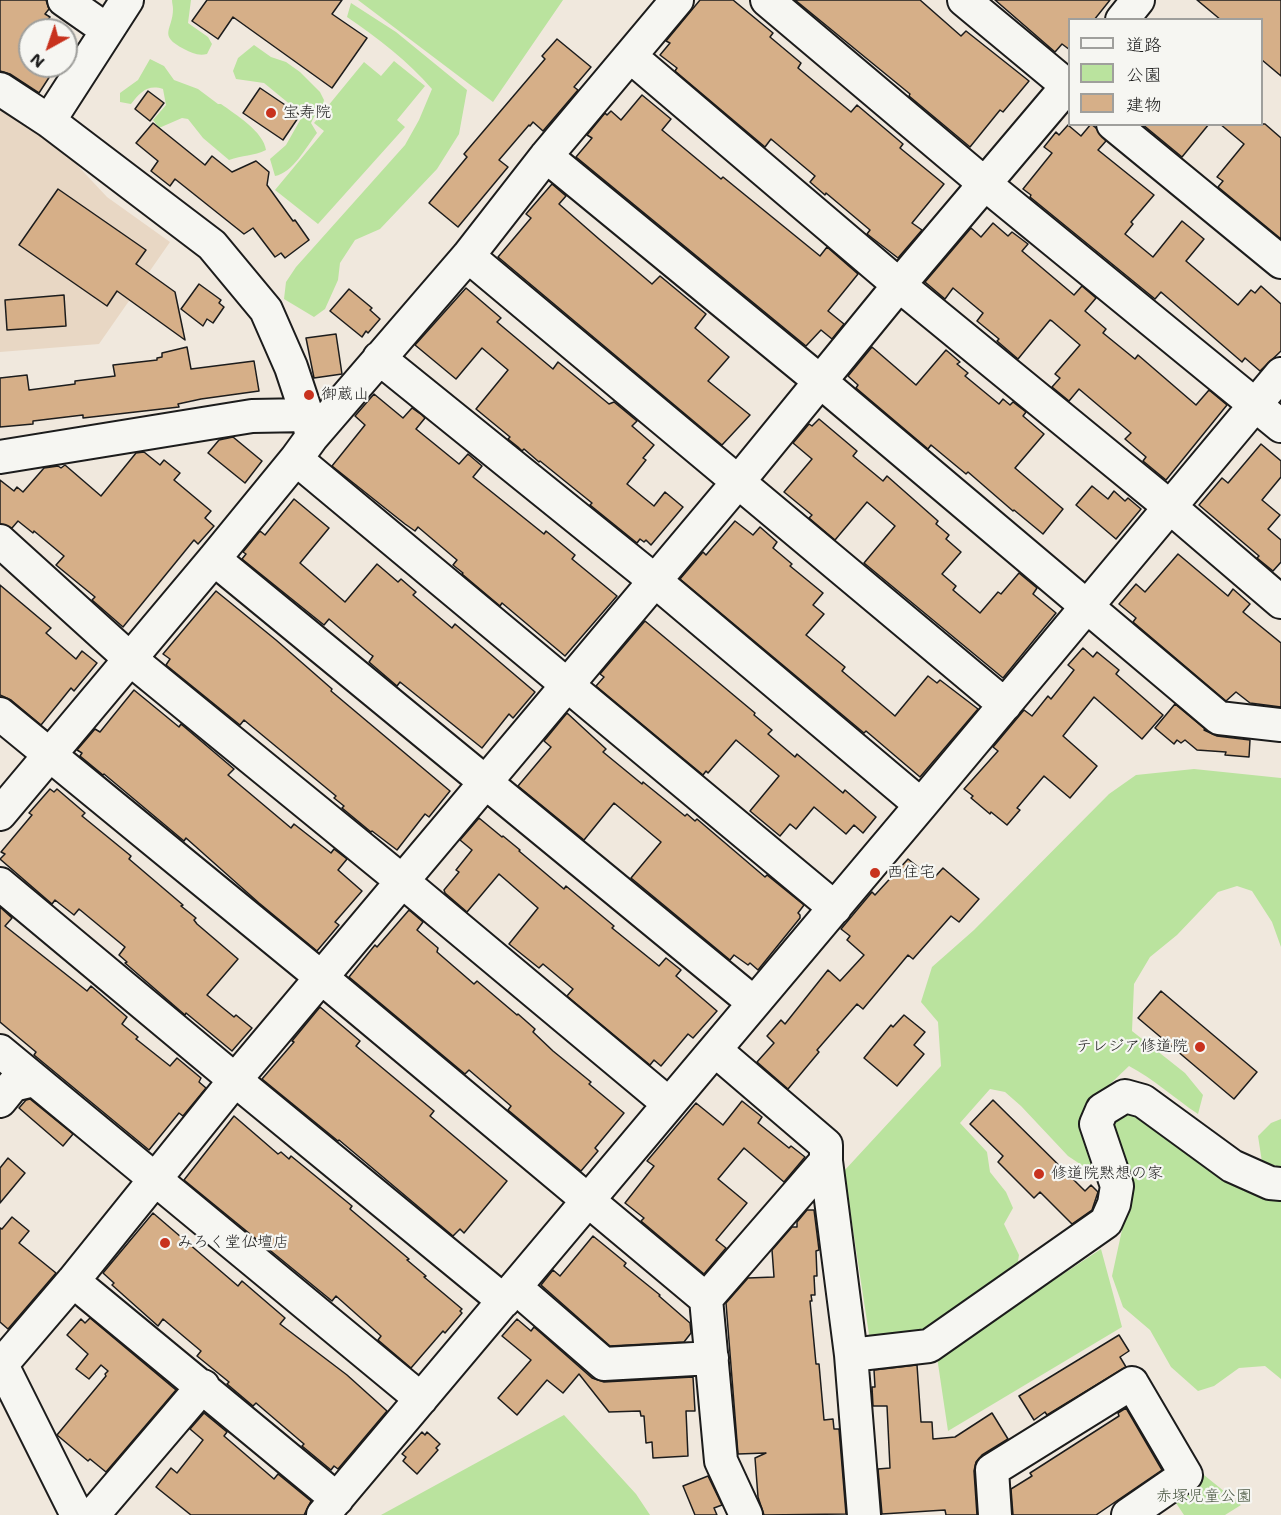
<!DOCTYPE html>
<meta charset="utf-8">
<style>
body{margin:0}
#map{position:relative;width:1281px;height:1515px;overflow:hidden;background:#f0e8dd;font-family:"Shantell Sans","Klee One",sans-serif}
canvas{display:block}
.legend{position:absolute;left:1068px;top:18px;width:195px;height:108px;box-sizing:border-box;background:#f6f6f2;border:2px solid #9f9f9c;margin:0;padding:8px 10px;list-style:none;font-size:18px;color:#1c1c1c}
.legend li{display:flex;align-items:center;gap:12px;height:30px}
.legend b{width:30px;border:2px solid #9f9f9c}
.north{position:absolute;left:18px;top:18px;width:60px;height:60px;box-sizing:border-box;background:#f6f6f2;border:2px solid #9f9f9c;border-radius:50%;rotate:220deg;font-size:16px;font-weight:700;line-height:24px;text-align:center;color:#1c1c1c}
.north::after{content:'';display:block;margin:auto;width:21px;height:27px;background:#c8321e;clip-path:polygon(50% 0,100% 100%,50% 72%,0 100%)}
</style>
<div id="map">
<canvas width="1281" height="1515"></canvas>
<ul class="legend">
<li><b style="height:8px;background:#f6f6f2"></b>道路</li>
<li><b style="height:16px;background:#bae39e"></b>公園</li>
<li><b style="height:16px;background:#d6af88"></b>建物</li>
</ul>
<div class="north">N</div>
</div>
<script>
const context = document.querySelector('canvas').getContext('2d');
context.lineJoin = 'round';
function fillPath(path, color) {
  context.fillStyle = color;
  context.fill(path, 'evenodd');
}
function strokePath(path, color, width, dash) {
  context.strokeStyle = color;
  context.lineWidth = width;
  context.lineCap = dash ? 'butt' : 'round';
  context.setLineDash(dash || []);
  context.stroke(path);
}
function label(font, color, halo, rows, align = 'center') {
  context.font = font + ' "Shantell Sans","Klee One",sans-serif';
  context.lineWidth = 4.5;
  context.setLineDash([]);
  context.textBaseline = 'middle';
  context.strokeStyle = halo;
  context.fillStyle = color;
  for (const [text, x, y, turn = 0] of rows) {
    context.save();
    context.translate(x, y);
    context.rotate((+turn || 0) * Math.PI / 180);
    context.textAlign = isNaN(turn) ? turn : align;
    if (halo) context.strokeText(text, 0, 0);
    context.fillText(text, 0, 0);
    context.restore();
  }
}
fillPath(new Path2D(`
 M0 107 63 150 107 197 170 242 99 344 0 352Z`), '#e8d7c4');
fillPath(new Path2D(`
 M172 0H191L188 23 208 37 212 44 207 54C198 56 192 53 184 49 157 35 173 30 173 9 173 6 172 3 172 0Z
 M358 0H563L493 102Z
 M351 3 396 32 467 90 459 134 437 169 380 229 355 240 340 263 338 280 325 309 314 317 284 299 286 282 296 267 405 145 419 120 432 89C408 61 378 38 347 17Z
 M254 45 271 57 286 62 300 72 320 92 324 100 322 109 314 117 311 123 317 133C306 147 293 173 275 176L270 159 286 145 303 115 264 83 236 79 233 71 238 58Z
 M150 59 164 66 174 80 198 89 218 104H221C235 114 264 132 266 150 254 156 242 155 229 160L203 138 188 119 182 118 159 128 153 120 166 105 163 89C147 84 140 93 131 104L120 102V93L138 80Z
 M394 61 425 86 397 120 405 127 318 224 275 190 324 131 314 123 364 62 381 76Z
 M1194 769 1281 778V947L1272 922 1252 891 1237 886 1218 892 1177 935 1150 957 1134 984 1132 1031 1185 1073 1203 1095 1198 1114C1174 1098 1154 1079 1129 1066L1106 1088 1086 1114 1097 1164 1086 1168 1068 1156 1021 1106 1005 1092 990 1089 960 1123 987 1152 990 1172 1006 1192 1013 1208 1004 1224 1019 1255 1017 1267 929 1331 870 1341 844 1171 941 1066 938 1022 921 1002 932 967 974 930 1109 794 1136 775Z
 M1136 1104 1201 1158 1248 1190 1281 1194V1379L1265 1366 1239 1368 1214 1386 1198 1391 1171 1367 1150 1330 1123 1307 1112 1276 1125 1216 1107 1129 1116 1107Z
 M1281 1119V1167L1262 1162 1258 1136 1271 1123Z
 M1101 1249 1122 1327 948 1431 937 1357Z
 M564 1415 636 1494 650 1515H381Z
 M1204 1475 1241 1505 1225 1515H1184L1172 1497Z`), '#bae39e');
const building = new Path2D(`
 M0 0H46L49 9 45 14 50 17 41 30H30V66H36L50 76 39 93 10 74 0 71Z
 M207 0H342L332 14 367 38 332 88 233 17 218 39 192 21Z
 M700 0H733L773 33 770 37 801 63 798 68 851 112 857 105 903 144 900 148 944 184 912 223 922 230 898 258 867 234 870 230 826 193 825 195 810 182 815 176 771 139 765 147 675 71 677 68 660 55 670 43 666 41Z
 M795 0H920L961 36 966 31 1029 81 1003 112 1000 110 970 147 909 96 910 94Z
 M995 0H1110L1094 20H1070V50L1062 44 1055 52Z
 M1197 0H1281V76L1262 60V20H1221Z
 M557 39 591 67 574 87 578 90 543 131 533 122 530 126 529 125 499 160 508 167 458 227 429 203 467 157 464 154 545 59 542 56Z
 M260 88 300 115 283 140 243 113Z
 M148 91 164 103 150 121 135 109Z
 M642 95 671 119 662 130 721 179 723 177 820 256 827 247 858 274 828 311 844 324 832 339 821 330 806 346 576 157 592 138 587 135 605 113 607 115 611 111 621 120Z
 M153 123 205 165 212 156 232 172 256 161 269 172 267 185 293 221 295 220 309 240 285 258 281 253 275 257 253 228 244 234 175 179 170 186 151 171 158 161 136 143Z
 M1091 124 1096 128 1106 141 1098 150 1154 195 1131 222 1133 224 1125 234 1153 257 1182 221 1204 239 1186 261 1238 305 1251 290 1255 293 1261 286 1281 304V351L1260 371 1245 358 1242 362 1161 292 1155 299 1030 197 1031 195 1023 189 1052 153 1044 147 1056 132 1059 135 1068 125 1081 136Z
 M1142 124H1209L1182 157Z
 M1220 124H1265L1281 138V239L1218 187 1223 181 1217 177 1244 144Z
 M552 184 566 196 559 204 599 239 652 284 660 276 706 314 695 328 729 357 708 381 750 415 722 445 498 257 531 218 526 214Z
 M58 189 146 250 136 264 175 292 185 340 117 291 107 306 19 245Z
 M993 223 1008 236 1012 232 1028 244 1022 251 1074 295 1082 286 1096 298 1085 311 1106 329 1103 333 1135 359 1138 355 1196 405 1209 390 1227 405 1166 480 1143 461 1146 457 1125 439 1131 433 1079 389 1069 401 1052 387 1060 378 1055 374 1080 345 1052 321 1050 320 1018 359 997 341 999 339 977 321 983 313 953 288 945 299 925 282 971 228 981 237Z
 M199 284 221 300 219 303 224 307 213 323 207 319 203 326 181 309Z
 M466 288 501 318 497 322 553 369 558 362 609 404 614 402 637 421 632 426 654 445 643 458 646 460 627 484 654 506 665 492 683 507 651 545 646 540 644 542 640 539 637 543 590 505 592 503 540 461 539 462 524 449 522 451 518 447 508 439 510 437 476 409 508 370 482 348 456 379 415 345Z
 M349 289 372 308 370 310 380 319 368 333 366 331 362 337 330 311Z
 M64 295 66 326 7 330 5 300Z
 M336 334 342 374 314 378 306 338Z
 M187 347 191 369 254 361 259 391 201 399 178 404 179 407 83 418V415L33 421V424L0 427V378L27 375 29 390 75 384V381L115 376 113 365 157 360V358L162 357V353Z
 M872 347 916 385 946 350 960 362 957 364 968 373 965 376 999 404 1003 399 1010 405 1013 402 1026 412 1023 416 1044 434 1015 468 1063 509 1043 534 1014 510 1013 511 968 472 966 474 931 445 928 449 856 388 858 385 848 376Z
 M374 394 403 418 412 408 422 415 425 418 416 429 459 464 468 454 482 466 473 477 544 534 546 531 575 555 572 559 617 596 565 656 502 603 500 606 462 574 463 573 453 565 457 560 418 527 415 531 405 524 332 466 365 425 355 416Z
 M819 419 857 451 853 456 883 481 887 476 938 521 936 524 949 535 946 539 961 552 942 574 956 586 953 590 980 613 998 592 1001 594 1019 573 1037 588 1033 594 1056 613 1003 678 864 563 895 526 867 502 835 540 809 518 812 515 784 492 812 459 793 443 809 424 812 426Z
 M233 437 262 461 245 483 208 453 219 440Z
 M1261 444 1281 461V477L1262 500 1280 515 1268 529 1281 540V562L1273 571 1257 558 1259 556 1199 505 1222 478 1228 483Z
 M144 452 160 465 164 460 180 473 174 480 211 511 205 518 214 526 198 544 194 540 123 627 92 600 95 597 56 565 64 556 34 531 33 533 18 521 12 528 0 524V480L14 491 17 487 23 492 44 468 58 466 61 468 65 465 101 496 136 453Z
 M1092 486 1108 499 1114 491 1125 501 1128 498 1141 509 1116 539 1076 505Z
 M294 499 329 528 300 563 345 602 377 564 398 582 401 579 416 592 413 595 452 628 455 624 535 692 513 718 509 714 482 748 400 682 397 686 369 662 373 656 370 654 329 619 324 625 242 559 246 554 243 552 260 531 265 535Z
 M735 521 753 535 760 527 777 542 773 548 792 564 790 566 823 593 813 605 824 614 806 635 845 667 842 671 895 716 928 676 937 683 940 680 978 709 920 777 866 731 864 733 680 579 703 552 706 555Z
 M1178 554 1228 596 1233 589 1250 604 1243 612 1281 643V707L1250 703 1236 692 1226 701 1133 622 1136 618 1119 604 1136 584 1145 592Z
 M0 585 51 628 46 633 76 659 82 651 97 663 74 691 71 688 41 725 11 700 0 695Z
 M216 591 276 640 332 689 331 691 450 791 429 817 425 814 397 850 372 831 371 832 342 808 344 806 334 798 336 796 244 720 240 725 166 665 170 659 163 654Z
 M645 621 755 713 754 715 772 730 768 734 795 757 797 754 843 793 845 790 876 817 863 833 854 825 846 834 814 807 796 829 790 824 780 836 750 811 779 776 736 740 708 773 706 771 703 775 596 686 604 677 600 674Z
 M1083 648 1093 657 1097 652 1119 670 1116 674 1163 715 1142 739 1094 697 1063 736 1097 766 1070 798 1044 776 1017 808 1020 810 1007 825 991 812 990 814 971 798 973 796 964 789 998 751 993 747 1024 710 1032 716 1048 696 1051 699 1074 670 1068 665Z
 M134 690 179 727 181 724 234 769 228 775 291 828 294 824 331 853 334 849 347 859 338 870 362 891 335 922 339 925 317 951 259 903 186 838 184 841 104 774 103 775 80 756 82 753 77 750 95 729 100 732Z
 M1175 704 1205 729 1204 730 1217 736 1250 740 1249 757 1225 755 1226 752 1197 750 1185 740 1181 743 1177 740 1174 744 1155 728Z
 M567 713 606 749 603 752 642 784 643 782 685 816 687 814 695 821 697 819 765 877 767 875 804 905 798 913 800 915V918L758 970 750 963 748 965 734 955 730 960 631 878 661 842 614 803 584 840 518 786 551 747 544 741Z
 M50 789 54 792 57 789 85 813 82 816 131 856 129 859 183 905 181 906 196 918 194 920 197 924 238 959 207 995 234 1017 236 1015 252 1028 232 1051 186 1013 185 1015 125 963 127 962 119 955 125 947 79 909 74 915 55 900 52 904 0 859 5 854 1 852 32 815 29 813Z
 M479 818 502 837 503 836 520 850 519 851 564 889 566 886 614 926 612 928 659 966 666 958 681 970 676 976 717 1011 693 1038 688 1034 661 1066 654 1060 650 1065 567 996 573 989 543 964 539 968 509 944 538 908 499 874 467 912 445 893 444 890 459 872 456 870 472 850 460 840Z
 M908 859 933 879 943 868 979 899 959 922 951 916 913 959 908 955 863 1009 857 1004 817 1050 819 1052 788 1089 757 1062 774 1043 767 1036 781 1020 785 1024 828 970 840 981 864 955 847 940 850 936 841 929 872 892 875 895Z
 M0 907 12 918 5 926 87 991 91 986 127 1017 122 1024 138 1037 136 1039 170 1066 177 1058 201 1078 199 1082 206 1088 183 1116 179 1113 149 1150 34 1055 36 1052 0 1022Z
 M409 910 423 922 417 930 438 948 437 952 474 984 477 981 517 1015 518 1014 535 1029 533 1032 553 1051 591 1082 589 1084 624 1113 595 1148 598 1151 581 1171 508 1110 511 1106 469 1070 465 1074 349 977 375 945 377 947Z
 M1161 991 1257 1072 1234 1099 1138 1018Z
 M320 1007 360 1041 356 1046 434 1111 430 1116 507 1181 464 1233 460 1229 453 1236 339 1140 338 1141 262 1079 294 1042 292 1041Z
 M904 1015 925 1032 914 1045 924 1054 897 1086 864 1058 891 1025 893 1027Z
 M30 1099 73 1134 63 1146 19 1108 26 1100Z
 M993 1100 1085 1191 1091 1185 1098 1192 1092 1210 1072 1224 1040 1192 1034 1198 998 1162 1003 1156 970 1124Z
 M742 1101 762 1117 758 1123 789 1148 791 1146 805 1157 784 1182 744 1148 718 1179 747 1203 716 1240 726 1248 704 1274 641 1221 644 1218 625 1203 654 1166 647 1161 696 1103 723 1125Z
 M234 1116 278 1154 281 1152 289 1159 291 1156 352 1206 350 1209 409 1259 407 1260 426 1276 424 1277 462 1309 460 1311 462 1313 445 1333 443 1331 411 1368 378 1340 381 1336 336 1296 332 1301 184 1180Z
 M8 1158 25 1173 0 1203V1168Z
 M807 1210H814L819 1250 816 1251 817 1276H814L815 1295H811L812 1301H810L816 1364H819L824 1420 833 1419 834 1429H839L846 1514 764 1515 758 1497 755 1458 766 1453 738 1454 726 1303 748 1278 774 1277 772 1250 792 1227H797V1222Z
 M153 1213 238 1286 242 1281 285 1318 280 1324 347 1375 387 1411 338 1469 334 1466 331 1470 302 1446 304 1444 256 1403 253 1406 227 1384 229 1382 197 1356 201 1351 163 1319 158 1326 112 1285 114 1283 103 1273Z
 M12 1217 29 1231 19 1243 56 1273 8 1329 0 1322V1228L2 1229Z
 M593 1236 626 1263 624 1266 660 1295 659 1296 690 1323 691 1333 684 1342 610 1346 541 1285 553 1270 560 1276Z
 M90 1318 176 1390 106 1472 90 1459 88 1461 57 1435 106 1376 105 1374 108 1371 101 1365 89 1379 76 1369 88 1354 67 1335 81 1319 85 1323Z
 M517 1319 531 1331 534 1327 592 1378 604 1382 693 1377 695 1411H686L688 1456 653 1458 652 1442 646 1443 644 1416H641L640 1411 609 1412 579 1374 563 1393 547 1380 517 1415 498 1398 531 1360 502 1336Z
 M1119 1335 1129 1351 1120 1357 1126 1367 1047 1415 1045 1412 1034 1420 1019 1396Z
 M917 1365 921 1422H932L933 1439 955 1437 992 1413 1008 1439 982 1455 976 1462 974 1471 977 1515H946L945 1510 882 1514 878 1469 890 1468 887 1406H873L872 1387H875L874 1370Z
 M1126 1408 1162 1470 1096 1515H1013L1011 1489 1032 1476 1030 1473 1119 1416 1118 1413Z
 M204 1413 227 1432 224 1436 274 1479 278 1474 311 1501 304 1515H191L156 1487 171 1468 177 1473 203 1440 190 1429Z
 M422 1432 425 1435 427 1432 440 1444 436 1448 438 1450 417 1474 403 1461 406 1457 402 1454Z
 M708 1476 722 1505 714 1508 717 1515H695L683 1486Z`);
fillPath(building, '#d6af88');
strokePath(building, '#1c1c1c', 1.5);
const minor = new Path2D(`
 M64 0 107 30
 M767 0 985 184 1281 426
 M964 0 1070 88
 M1122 20 1138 0
 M630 56 899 285 1170 507 1281 602
 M0 89 49 121 212 245 266 310 291 367 307 415 312 437
 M49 121 127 0
 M1113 124 1281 262
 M546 156 821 382 1219 718 1281 725
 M468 256 1005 705
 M379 358 654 580 921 805
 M0 457 252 416 307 415
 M296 459 835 908
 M0 541 129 658 402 881 669 1104
 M214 559 754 1003
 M0 714 322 978 706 1299 721 1461 746 1515
 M0 814 214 559 296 459 312 437 468 256 546 156 677 0
 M0 884 235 1080 504 1301
 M715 1050 826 1145V1161L851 1355 864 1515
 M0 1051 421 1399
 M0 1101 13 1085 34 1080
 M73 1281 337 1499
 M515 1287 604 1364 712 1358
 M706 1299 826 1161
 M851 1355 929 1346 1106 1222 1114 1204 1117 1186 1096 1124 1102 1110 1125 1096 1143 1101 1232 1166 1270 1183 1281 1184
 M0 1361 77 1515
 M2 1364 73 1281 235 1080 738 482 899 285 1070 83
 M93 1515 203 1386
 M323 1515 921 805 1281 374
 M995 1515 992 1470 1132 1383 1186 1475 1128 1515`);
strokePath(minor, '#1c1c1c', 36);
strokePath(minor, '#f6f6f2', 32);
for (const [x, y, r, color] of [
 [271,113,6,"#c8321e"],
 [309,395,6,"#c8321e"],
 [875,873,6,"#c8321e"],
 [1200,1047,6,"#c8321e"],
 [1039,1174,6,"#c8321e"],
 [165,1243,6,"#c8321e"]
]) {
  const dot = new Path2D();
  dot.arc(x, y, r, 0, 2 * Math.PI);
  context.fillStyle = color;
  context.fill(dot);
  strokePath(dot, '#f6f6f2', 2);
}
label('16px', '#1c1c1c', '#f6f6f2', [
 ["宝寿院",283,113],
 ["御蔵山",321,395],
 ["西住宅",887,873],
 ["テレジア修道院",1188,1047,"right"],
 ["修道院黙想の家",1051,1174],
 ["みろく堂仏壇店",177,1243]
], 'left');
label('16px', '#4b5843', '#f6f6f2', [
 ["赤塚児童公園",1204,1497]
]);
</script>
